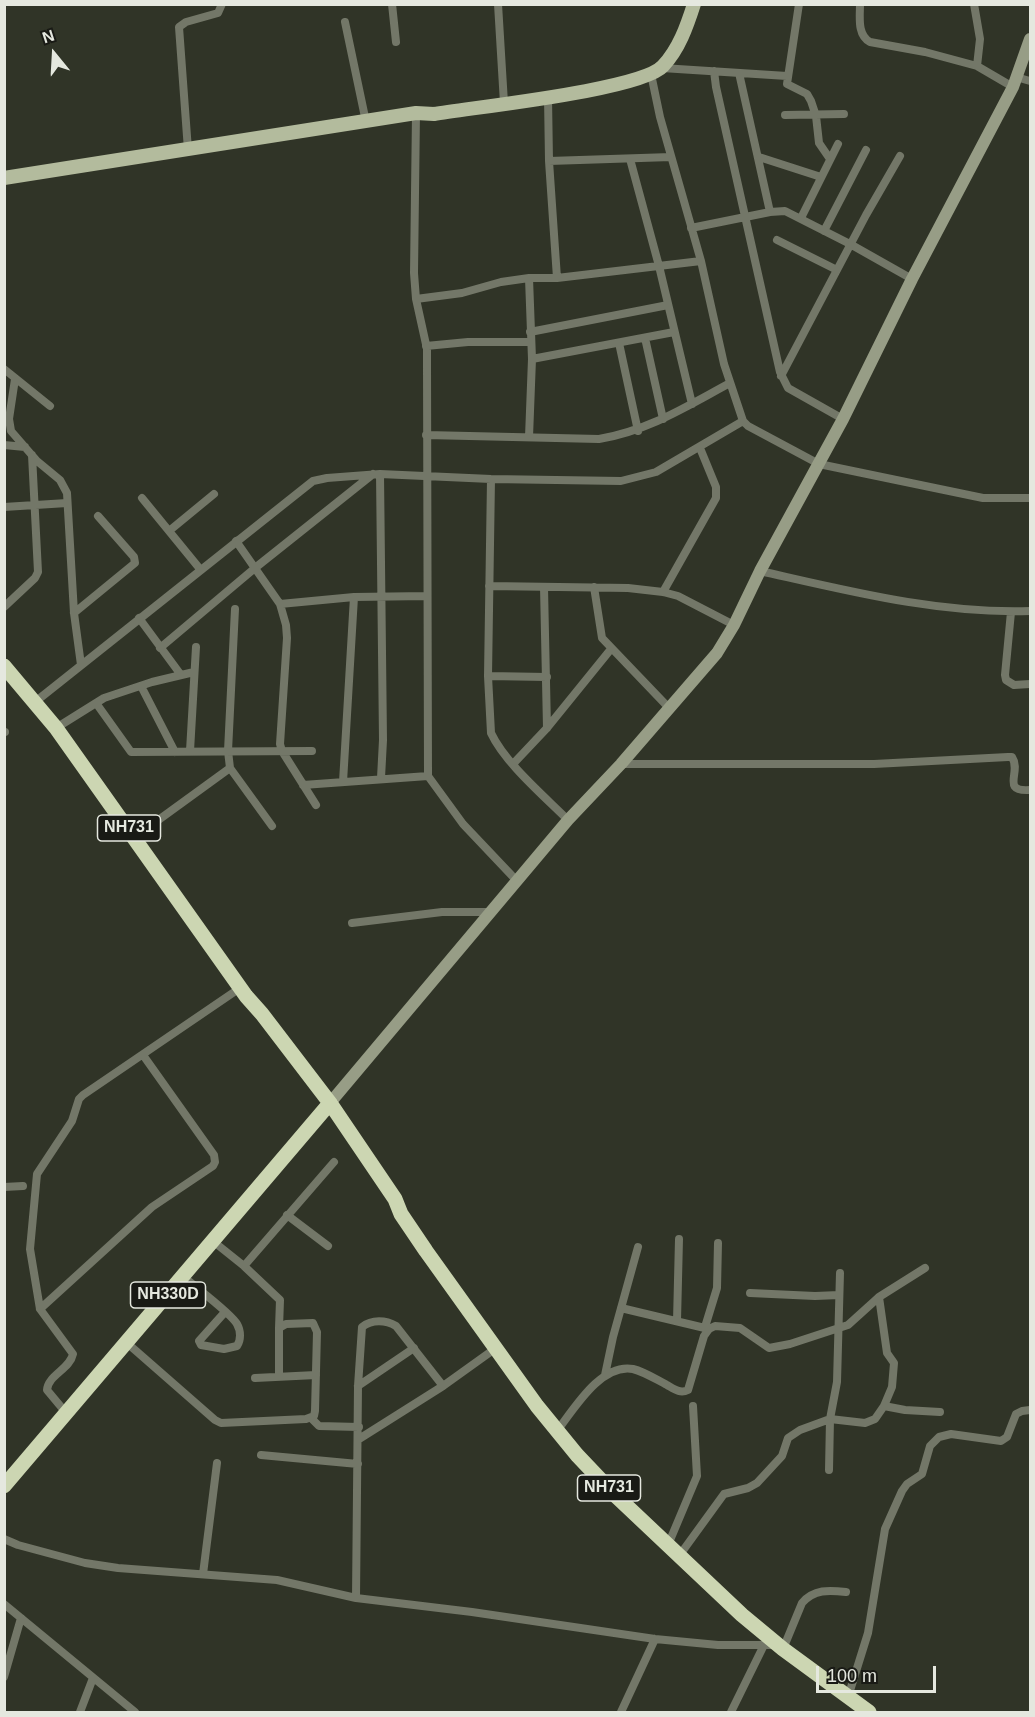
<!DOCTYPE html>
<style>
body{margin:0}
#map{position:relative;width:1035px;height:1717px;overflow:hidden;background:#303427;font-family:Helvetica,sans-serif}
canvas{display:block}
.frame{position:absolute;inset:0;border:6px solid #e5e8df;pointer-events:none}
.north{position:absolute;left:24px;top:24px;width:60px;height:60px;-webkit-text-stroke:4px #191a15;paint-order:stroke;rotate:342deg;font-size:16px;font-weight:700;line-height:24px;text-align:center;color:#e5e8df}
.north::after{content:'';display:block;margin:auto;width:21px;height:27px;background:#e5e8df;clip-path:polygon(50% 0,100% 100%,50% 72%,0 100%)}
.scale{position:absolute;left:816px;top:1666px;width:120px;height:27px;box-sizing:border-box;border:3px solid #e5e8df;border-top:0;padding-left:8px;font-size:18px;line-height:21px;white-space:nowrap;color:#e5e8df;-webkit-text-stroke:4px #191a15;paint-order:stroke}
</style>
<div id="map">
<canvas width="1035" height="1717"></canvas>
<div class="frame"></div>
<div class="north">N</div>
<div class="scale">100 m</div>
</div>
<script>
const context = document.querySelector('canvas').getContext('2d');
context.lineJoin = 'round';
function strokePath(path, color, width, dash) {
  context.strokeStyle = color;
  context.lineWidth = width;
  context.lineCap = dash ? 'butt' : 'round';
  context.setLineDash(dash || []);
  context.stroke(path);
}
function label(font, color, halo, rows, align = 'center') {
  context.font = font + ' Helvetica,sans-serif';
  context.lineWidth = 4.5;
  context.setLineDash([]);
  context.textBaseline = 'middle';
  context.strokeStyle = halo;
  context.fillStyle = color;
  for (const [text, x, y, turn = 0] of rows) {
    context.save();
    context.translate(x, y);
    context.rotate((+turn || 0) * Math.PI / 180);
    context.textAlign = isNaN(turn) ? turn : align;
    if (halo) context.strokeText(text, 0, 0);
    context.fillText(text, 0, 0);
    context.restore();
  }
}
strokePath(new Path2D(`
 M392 4 396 42
 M498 4 504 103
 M799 4 787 84 807 94 811 101 816 116 819 143 830 159
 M860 4C860 17 857 35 870 42L925 52 977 66 1013 87
 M974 4 980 39 977 66
 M345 22 366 122
 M662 68 787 76
 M714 71 716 87 780 372 788 388 843 419
 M739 73 770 212
 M651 74 660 117 701 261 724 364 743 421 748 426 819 464 983 498H1030
 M1016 77 1030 81
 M548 97 549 161 557 278
 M416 113 414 273 416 299 427 349V362L428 776 463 824 517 881
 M785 115 844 114
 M188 150 179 27 186 22 218 13 222 4
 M759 157 821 177
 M630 159 659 266 692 404
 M549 161 671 157
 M801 218 838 144
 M691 228 770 212 785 211 850 244 912 279
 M824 231 866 150
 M777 240 837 270
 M416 299 462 293 501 282 529 278H557L701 261
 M530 332 668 305
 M645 338 663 419
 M619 343 638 431
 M426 346 468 342H530
 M532 359 674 332
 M4 369 50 406
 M781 376 866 215 900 156
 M15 379 9 419 11 431 37 461 60 480 67 493 74 613 81 665
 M426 435 599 439C648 431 687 406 730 383
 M529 437 532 359 529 278
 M4 445 25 447
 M380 474 383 740 381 778
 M491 479 488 676 491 733C505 763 544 796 568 820
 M142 498 200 569
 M4 507 67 503
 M169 531 214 494
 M236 541 280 604 286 625 287 638 280 744 282 751 316 805
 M760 571C849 591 938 614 1030 611
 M489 586 628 588 663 592 678 596 734 625
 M544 587 547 728
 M594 587 602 638 669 708
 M663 592 716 498V487L700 448
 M280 604 354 597 427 596
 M4 607 35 578 38 572 32 455
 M235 609 228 751 230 768 272 826
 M1011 612 1005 675 1006 680 1014 685 1030 684
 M74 613 135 563 134 557 98 516
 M139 618 181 675
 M160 648 255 568 373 474
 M488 676 547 677
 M141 686 175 752
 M35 702 313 481 327 478 380 474 491 479 621 481 656 472 743 421
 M96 703 131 752 312 751
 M56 728 104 698 152 682 194 672
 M4 732H5
 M190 751 196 647
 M513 764 547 728 611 649
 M621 764H874L1008 757H1012C1022 772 1000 792 1030 790
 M343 782 354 597
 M303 785 428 776
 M135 837 230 768
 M352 923 442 912H491
 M4 1187 23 1186
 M287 1215 328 1246
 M214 1242 244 1266 280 1300 279 1328
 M244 1266 334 1162
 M184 1277C195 1287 231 1313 237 1324 241 1331 241 1340 237 1346L224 1349 201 1345 199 1341 225 1312
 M750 1293 815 1296 839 1295
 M621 1308 709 1329
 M40 1309 152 1207 213 1166 215 1162 214 1155 143 1055
 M677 1321 679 1239
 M705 1327 717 1288 718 1243
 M127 1343 215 1420 221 1423 306 1419 314 1416 315 1411 317 1332 313 1323 286 1324 279 1328V1376
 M605 1375 613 1337 638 1247
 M255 1378 316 1375
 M358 1386 414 1348
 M884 1406 905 1410 940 1412
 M67 1414 47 1390C48 1375 70 1369 73 1354L40 1309 30 1249 37 1174 72 1121 79 1099 83 1095 240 988
 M311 1418 319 1426 359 1427
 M557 1431C574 1409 601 1363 633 1369 645 1372 657 1380 667 1385 674 1389 680 1394 688 1390L704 1336 709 1329 715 1326 740 1328 769 1348 790 1344 848 1325 879 1297 925 1268
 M359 1439 443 1386 496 1348
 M261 1455 358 1464
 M829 1470 830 1419 837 1382 840 1273
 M4 1539 18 1545 85 1563 118 1568 277 1580 356 1598 472 1612 655 1639 718 1645H778
 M668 1545 697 1476 693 1406
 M679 1556 724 1494 748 1488 757 1483 782 1456 788 1438 800 1430 830 1419 865 1423 875 1419 884 1406 892 1387 894 1363 887 1353 879 1297
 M203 1574 217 1463
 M356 1598 358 1386 362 1327C372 1319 386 1320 396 1326L443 1386
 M4 1604 135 1712
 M783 1649 802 1603C814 1589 829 1590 846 1592
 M4 1677 21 1618
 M848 1697 868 1633 885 1529 902 1491 907 1484 922 1474 930 1446 939 1437 951 1434 1001 1441 1007 1437 1016 1414 1022 1411 1030 1410
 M80 1712 93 1678
 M621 1712 655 1639
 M731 1712 764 1645`), '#737768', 8);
strokePath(new Path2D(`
 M330 1103 568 820 621 764 717 653 734 625 760 571 843 419 912 279 1013 87 1030 39`), '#979d86', 12);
strokePath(new Path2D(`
 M4 178 416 113 434 114C475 107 641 90 663 66 679 49 687 26 694 4`), '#b3bb9d', 14);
strokePath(new Path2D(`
 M4 666 56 728 246 996 262 1014 330 1103 395 1199 401 1214 426 1251 537 1406 577 1455 615 1495 742 1615 783 1649 869 1712
 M4 1486 330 1103`), '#ccd6b2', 15);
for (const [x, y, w] of [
 [129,828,63],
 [168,1295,75],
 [609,1488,63]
]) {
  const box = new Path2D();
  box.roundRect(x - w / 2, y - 13, w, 26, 4.5);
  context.fillStyle = '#191a15';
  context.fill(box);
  strokePath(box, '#e5e8df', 1.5);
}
label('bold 16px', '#e5e8df', null, [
 ["NH731",129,828],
 ["NH330D",168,1295],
 ["NH731",609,1488]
]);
</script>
